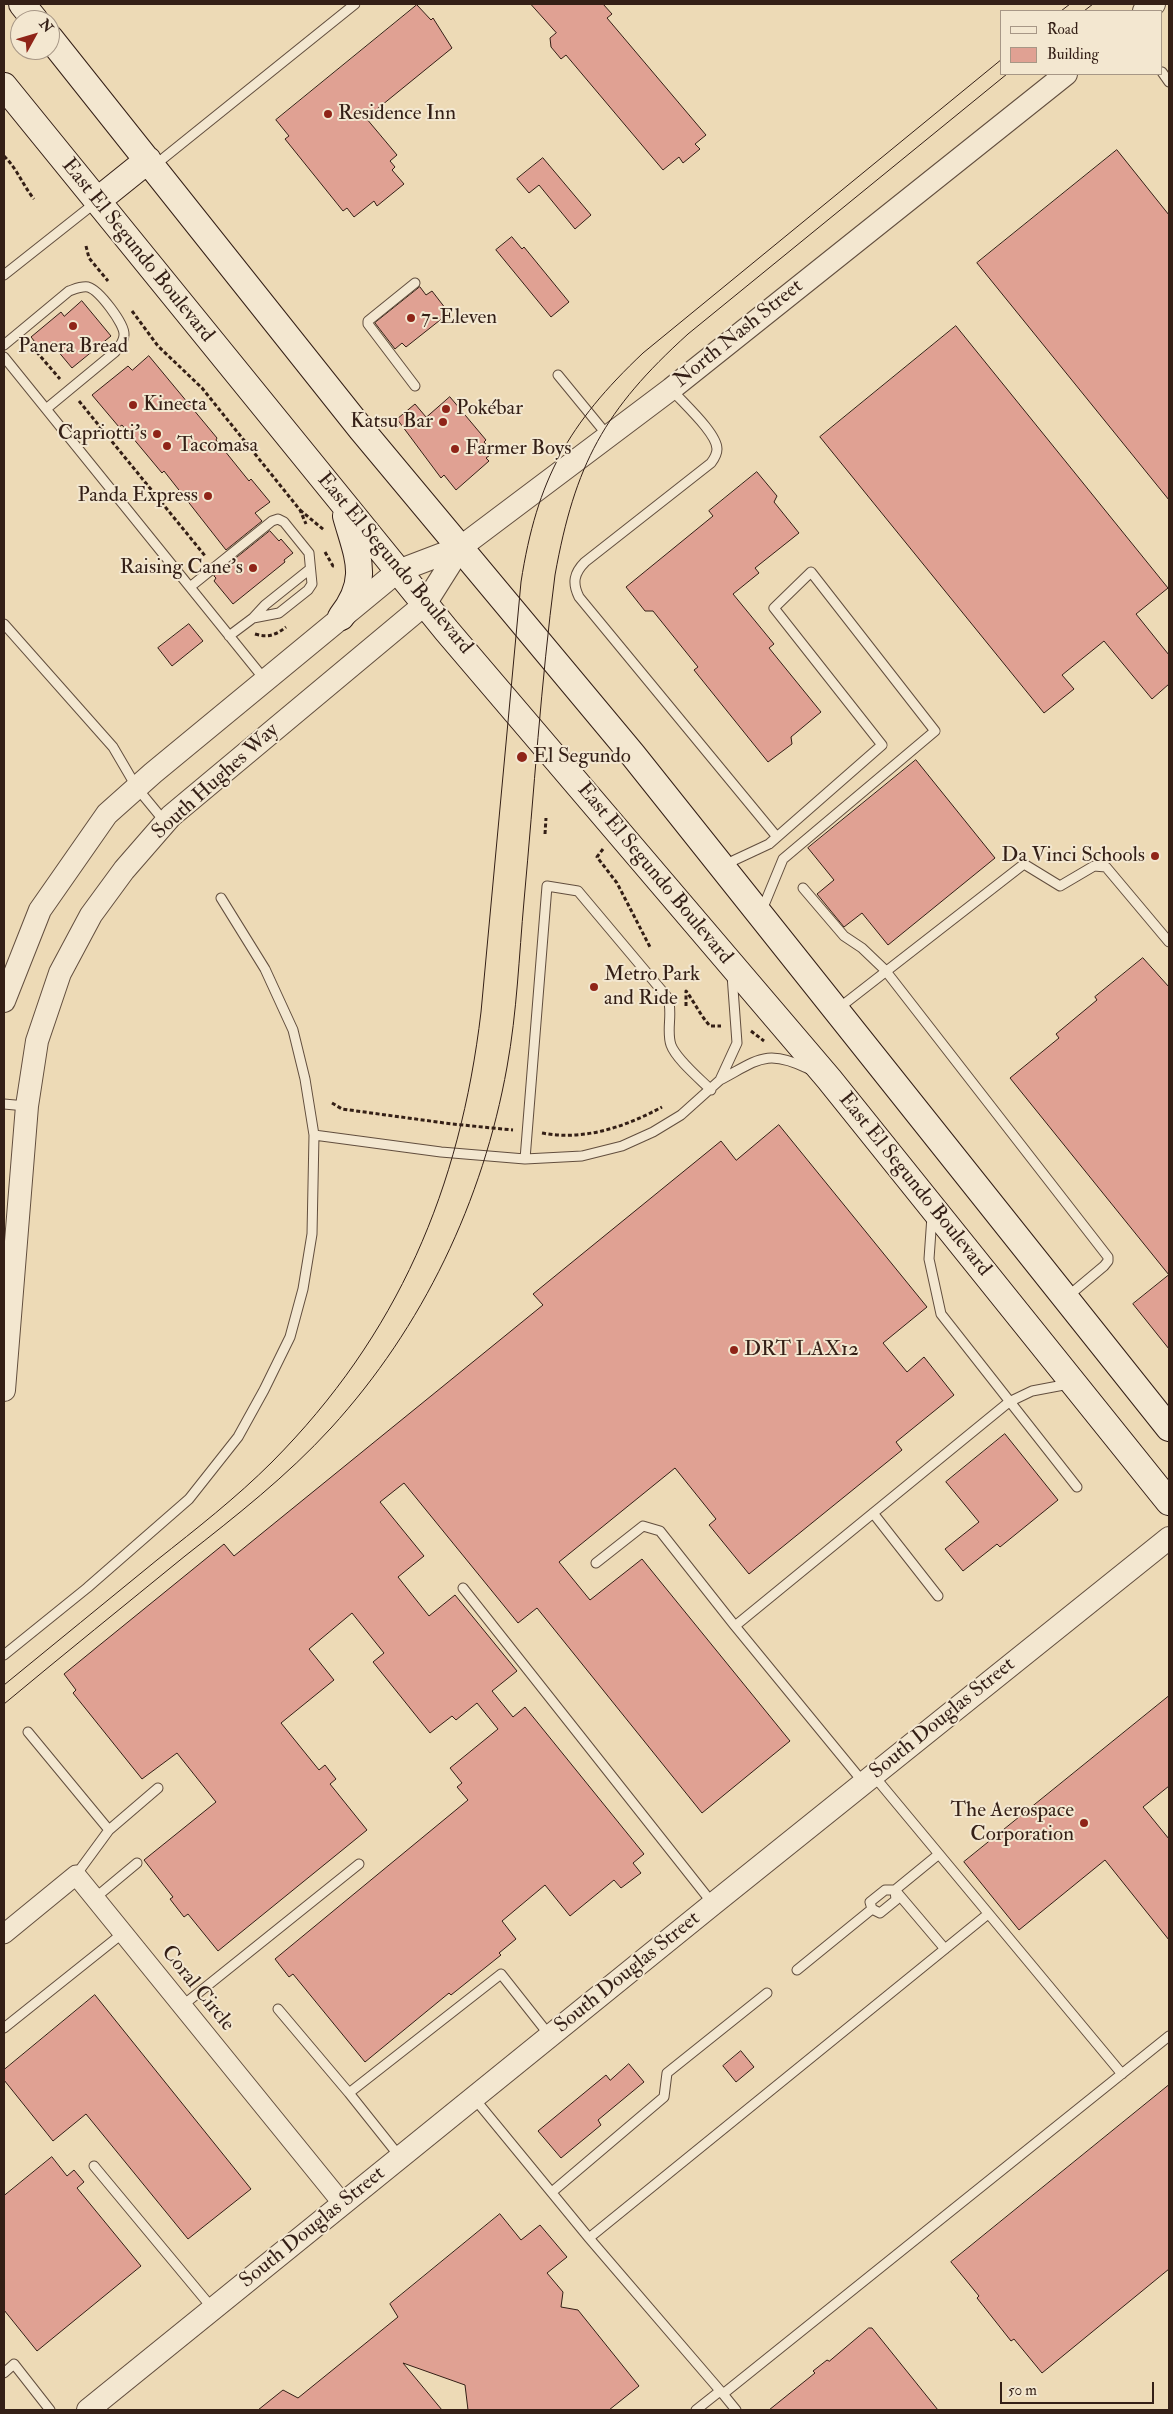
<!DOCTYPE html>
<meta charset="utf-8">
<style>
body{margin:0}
#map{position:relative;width:1173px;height:2414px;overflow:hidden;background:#eddab6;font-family:"IM FELL Double Pica",serif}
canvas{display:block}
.frame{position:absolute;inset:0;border:5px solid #341f16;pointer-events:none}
.legend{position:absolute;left:1000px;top:10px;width:162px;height:65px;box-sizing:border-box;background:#f3e7d0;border:1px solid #a79786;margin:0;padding:6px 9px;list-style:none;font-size:15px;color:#341f16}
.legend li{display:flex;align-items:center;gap:10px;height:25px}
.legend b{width:25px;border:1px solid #a79786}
.north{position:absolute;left:10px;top:10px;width:50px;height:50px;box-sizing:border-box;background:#f3e7d0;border:1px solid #a79786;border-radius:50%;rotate:51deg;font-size:14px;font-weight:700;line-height:20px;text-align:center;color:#341f16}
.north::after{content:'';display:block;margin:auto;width:18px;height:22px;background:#8f2418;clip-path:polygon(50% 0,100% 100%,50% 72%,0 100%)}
.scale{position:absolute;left:1000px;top:2382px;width:154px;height:22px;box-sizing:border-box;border:2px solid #341f16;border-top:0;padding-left:6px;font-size:15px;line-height:18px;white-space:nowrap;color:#341f16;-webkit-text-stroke:4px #f3e7d0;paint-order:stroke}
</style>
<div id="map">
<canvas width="1173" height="2414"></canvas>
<div class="frame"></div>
<ul class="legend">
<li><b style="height:6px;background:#f3e7d0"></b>Road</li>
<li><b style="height:14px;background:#e0a193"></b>Building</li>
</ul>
<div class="north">N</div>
<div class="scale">50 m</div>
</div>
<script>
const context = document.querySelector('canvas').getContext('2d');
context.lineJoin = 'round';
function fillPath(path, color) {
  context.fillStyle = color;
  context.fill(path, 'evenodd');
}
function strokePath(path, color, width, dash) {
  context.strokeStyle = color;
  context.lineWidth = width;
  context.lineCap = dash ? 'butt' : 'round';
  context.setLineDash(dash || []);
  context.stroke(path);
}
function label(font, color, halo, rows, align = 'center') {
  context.font = font + ' "IM FELL Double Pica",serif';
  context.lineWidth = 4;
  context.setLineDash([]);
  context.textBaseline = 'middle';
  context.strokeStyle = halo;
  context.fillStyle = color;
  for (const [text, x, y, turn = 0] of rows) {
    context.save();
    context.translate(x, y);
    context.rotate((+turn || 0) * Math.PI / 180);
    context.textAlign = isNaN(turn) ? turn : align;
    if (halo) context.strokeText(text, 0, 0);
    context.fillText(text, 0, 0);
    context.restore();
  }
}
const building = new Path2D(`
 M531 4H603L612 14 607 18 706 135 695 144 700 149 683 163 679 157 663 170 566 55 561 59 551 47 550 38 556 33Z
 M417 5 431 20 433 18 452 48 366 118 397 155 390 161 395 167 392 170 404 184 377 206 374 201 354 217 347 208 343 211 285 139 289 136 276 120Z
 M1117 150 1169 215V500L977 263Z
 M543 158 591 215 575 229 539 185 529 193 517 179Z
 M512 237 522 249 524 247 569 302 551 317 496 250Z
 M420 287 426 295 432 291 449 313 406 347 402 343 395 349 375 323Z
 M82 301 111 336 72 368 52 344 42 351 31 337 61 312 64 316Z
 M956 326 1168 588 1136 614 1169 655V684L1152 699 1104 641 1062 675 1074 689 1044 713 820 437Z
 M149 356 217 438 216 440 249 481 251 479 270 502 255 513 262 521 226 550 164 471 162 473 122 425 119 427 92 395 128 366 132 370Z
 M450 397 486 440 484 442 493 453 486 458 489 461 456 490 444 475 441 478 397 419 415 404 426 417Z
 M757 472 777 496 774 502 799 533 755 568 759 573 733 594 774 644 769 648 821 712 791 737 792 744 768 762 694 670 698 667 653 611H645L626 587 713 516 709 511Z
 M270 531 279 541 281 539 293 553 284 560 285 562 233 604 214 581 216 578 214 576Z
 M189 624 203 641 172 666 158 648Z
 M916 760 995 858 888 945 862 913 844 927 817 894 834 880 808 848Z
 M1143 958 1169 987V1275L1010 1078 1059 1038 1056 1034 1097 1000 1095 997Z
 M779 1125 927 1307 883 1343 907 1372 924 1357 954 1395 896 1442 902 1450 749 1574 709 1525 716 1519 675 1468 559 1562 590 1600 642 1559 790 1741 702 1813 537 1608 518 1623 404 1483 380 1502 424 1556 398 1577 429 1616 455 1595 517 1671 492 1691 513 1717 525 1707 644 1854 633 1863 641 1873 621 1888 614 1880 570 1916 545 1885 502 1921 516 1939 499 1953 501 1955 451 1995 449 1993 365 2062 293 1974 289 1977 275 1959 468 1800 457 1787 462 1783 450 1768 498 1729 477 1703 456 1720 452 1716 430 1733 373 1662 384 1653 352 1613 309 1649 334 1680 281 1723 319 1770 325 1765 336 1779 330 1784 367 1830 218 1951 188 1914 184 1917 170 1899 173 1897 144 1860 216 1802 177 1753 142 1779 73 1693 76 1690 64 1674 224 1544 234 1556 543 1305 533 1294 721 1141 736 1160Z
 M1169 1275V1349L1133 1304Z
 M1005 1434 1058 1500 1000 1547 997 1544 963 1571 945 1549 979 1522 946 1482Z
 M1169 1696V1786L1143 1807 1169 1839V1940L1105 1860 1019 1930 964 1862Z
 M95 1995 251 2189 188 2239 86 2114 53 2141 4 2080V2070Z
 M741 2051 754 2067 736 2082 723 2066Z
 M629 2064 644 2082 598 2120 601 2125 561 2158 538 2131 606 2075 610 2080Z
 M1169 2085V2269L1042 2373 1014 2339 1011 2341 977 2298 979 2296 951 2262Z
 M52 2157 67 2176 74 2170 84 2182 77 2188 141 2266 37 2351 4 2310V2196Z
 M500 2214 521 2240 540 2225 567 2257 547 2273 563 2292 561 2307 578 2310 639 2386 609 2410H468L465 2385 403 2363 442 2410H258L283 2390 298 2398 398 2317 390 2304Z
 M869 2328H872L938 2410H769L815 2373 813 2371 827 2360 829 2361Z`);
fillPath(building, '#e0a193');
strokePath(building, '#341f16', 1);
const service = new Path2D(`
 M1162 72 1169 82
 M155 165 355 4
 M4 275 95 203
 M4 345 69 291C75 289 81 286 88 287 99 290 125 324 124 335 124 342 119 347 115 352L46 409
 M4 357 265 680
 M558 375 608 436
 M415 386 368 324V321L415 283
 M671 389C682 402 717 433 717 449 717 454 714 459 711 463L585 562C574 573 572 583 579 597L777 837
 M190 587 272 521 278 519 284 522 309 553 312 584 308 590 279 613 253 618 229 636
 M253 618 265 605 310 569
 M4 624 113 747 137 788 165 822
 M724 865 769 844 882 745 774 608 811 572 935 731 783 859 762 910
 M803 888 844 936 862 948 885 970 1108 1257V1261L1104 1266 1067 1297
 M839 1008 1024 864 1060 886 1094 866 1106 867 1169 942
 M720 1080C758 1060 766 1048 809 1069
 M4 1104 26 1106
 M314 1135 441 1152 525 1159 582 1156 622 1146 653 1132 681 1115 720 1080 737 1043 732 975
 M525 1159 547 886 578 891 668 998C673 1013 666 1031 671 1045 676 1059 700 1079 711 1090
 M932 1216 929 1259 941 1314 1077 1487
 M873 1513 938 1596
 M596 1563 643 1526 660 1531 735 1626 1009 1402 1032 1391 1069 1384
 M463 1588 713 1904
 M735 1626 863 1782
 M4 1655 87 1588 189 1499 238 1437 264 1390 290 1337 303 1289 312 1234 314 1135 305 1079 293 1030 265 969 221 898
 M28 1732 109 1830 158 1788
 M874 1776 1122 2074
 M76 1875 109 1830
 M895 1890 945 1949
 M95 1898 137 1863
 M872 1909 870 1902 885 1890H895L939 1854
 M872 1909 880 1913 896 1900 895 1890
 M797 1970 872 1909
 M182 2006 359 1864
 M278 2009 349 2093
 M4 2028 123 1933
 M474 2098 589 2238 723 2394
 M400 2157 349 2093 501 1974 550 2036
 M94 2166 213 2309
 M552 2192 664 2097 667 2073 767 1993
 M589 2238 988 1914
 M4 2373 14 2364 50 2410
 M696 2410 720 2391
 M736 2410 723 2394 1169 2036`);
const minor = new Path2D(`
 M4 1934 76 1875 343 2204`);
const tertiary = new Path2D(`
 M1144 11 1154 4
 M4 1001 40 910 107 814 153 773 398 571 461 547 671 389 1066 74
 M4 1390 27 1106 37 1041 60 973 91 915 124 870 171 816 425 604 461 547
 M88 2410 713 1904 1169 1538`);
const secondary = new Path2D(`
 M22 4 35 20
 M50 38 361 429 633 755 1169 1428
 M4 86 447 631 829 1079 1169 1502
 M97 201 148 160
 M341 617C371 579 357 556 346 516`);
strokePath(service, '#624e3e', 11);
strokePath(minor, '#624e3e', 21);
strokePath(tertiary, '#624e3e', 24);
strokePath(secondary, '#341f16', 28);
strokePath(new Path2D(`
 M4 156C18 170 22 184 34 199
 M86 246 89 258 108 281
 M132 311 158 346 202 388 300 510 306 524
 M28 342 60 379
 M79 401 206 557
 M300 510 324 530
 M325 552 333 566H335
 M255 634C268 638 276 635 286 627
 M545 834 546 818
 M603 849 597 857 617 883 650 947
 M686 1006V991C695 1003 700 1015 710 1026H721
 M751 1031 764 1041
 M332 1103 342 1109 452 1124 513 1130
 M542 1133C584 1141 625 1127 662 1107`), '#341f16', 3, [4, 2.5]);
strokePath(service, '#f3e7d0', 9);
strokePath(minor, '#f3e7d0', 19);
strokePath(tertiary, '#f3e7d0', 22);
strokePath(secondary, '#f3e7d0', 26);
strokePath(new Path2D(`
 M1061 11 1070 4
 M1084 11 1093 4
 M4 1685C55 1643 106 1602 157 1560 196 1529 236 1498 272 1462 398 1335 460 1189 481 1012L521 582C537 479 568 424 643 353L1002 59
 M4 1704C64 1654 125 1605 185 1556 236 1516 287 1476 331 1428 423 1327 483 1201 507 1067 517 1012 519 956 524 901 534 792 541 683 555 575 575 464 604 410 688 334L1007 74`), '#341f16', 1);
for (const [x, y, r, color] of [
 [328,114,5,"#8f2418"],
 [411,318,5,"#8f2418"],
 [73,326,5,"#8f2418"],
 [133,405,5,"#8f2418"],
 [446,409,5,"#8f2418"],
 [443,422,5,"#8f2418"],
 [157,434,5,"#8f2418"],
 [167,446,5,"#8f2418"],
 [455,449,5,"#8f2418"],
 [208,496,5,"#8f2418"],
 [253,568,5,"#8f2418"],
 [522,757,6,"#8f2418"],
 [1155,856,5,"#8f2418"],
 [594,987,5,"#8f2418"],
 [734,1350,5,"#8f2418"],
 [1084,1823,5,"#8f2418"]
]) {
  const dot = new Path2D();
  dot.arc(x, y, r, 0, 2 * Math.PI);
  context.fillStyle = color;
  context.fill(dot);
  strokePath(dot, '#f3e7d0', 2);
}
label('21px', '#341f16', '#f3e7d0', [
 ["Residence Inn",338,114],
 ["7-Eleven",421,318],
 ["Panera Bread",73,347,"center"],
 ["Kinecta",143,405],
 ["Pokébar",456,409],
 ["Katsu Bar",433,422,"right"],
 ["Capriotti's",147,434,"right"],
 ["Tacomasa",177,446],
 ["Farmer Boys",465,449],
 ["Panda Express",198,496,"right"],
 ["Raising Cane's",243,568,"right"],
 ["El Segundo",533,757],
 ["Da Vinci Schools",1145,856,"right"],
 ["Metro Park",604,975],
 ["and Ride",604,999],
 ["DRT LAX12",744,1350],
 ["The Aerospace",1074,1811,"right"],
 ["Corporation",1074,1835,"right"]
], 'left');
label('21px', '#341f16', '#f3e7d0', [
 ["East El Segundo Boulevard",137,251,51],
 ["North Nash Street",739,334,-39],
 ["East El Segundo Boulevard",394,564,50],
 ["South Hughes Way",216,782,-42],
 ["East El Segundo Boulevard",654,874,50],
 ["East El Segundo Boulevard",914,1185,51],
 ["South Douglas Street",943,1719,-39],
 ["South Douglas Street",628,1973,-39],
 ["Coral Circle",197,1989,51],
 ["South Douglas Street",313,2228,-39]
]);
</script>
